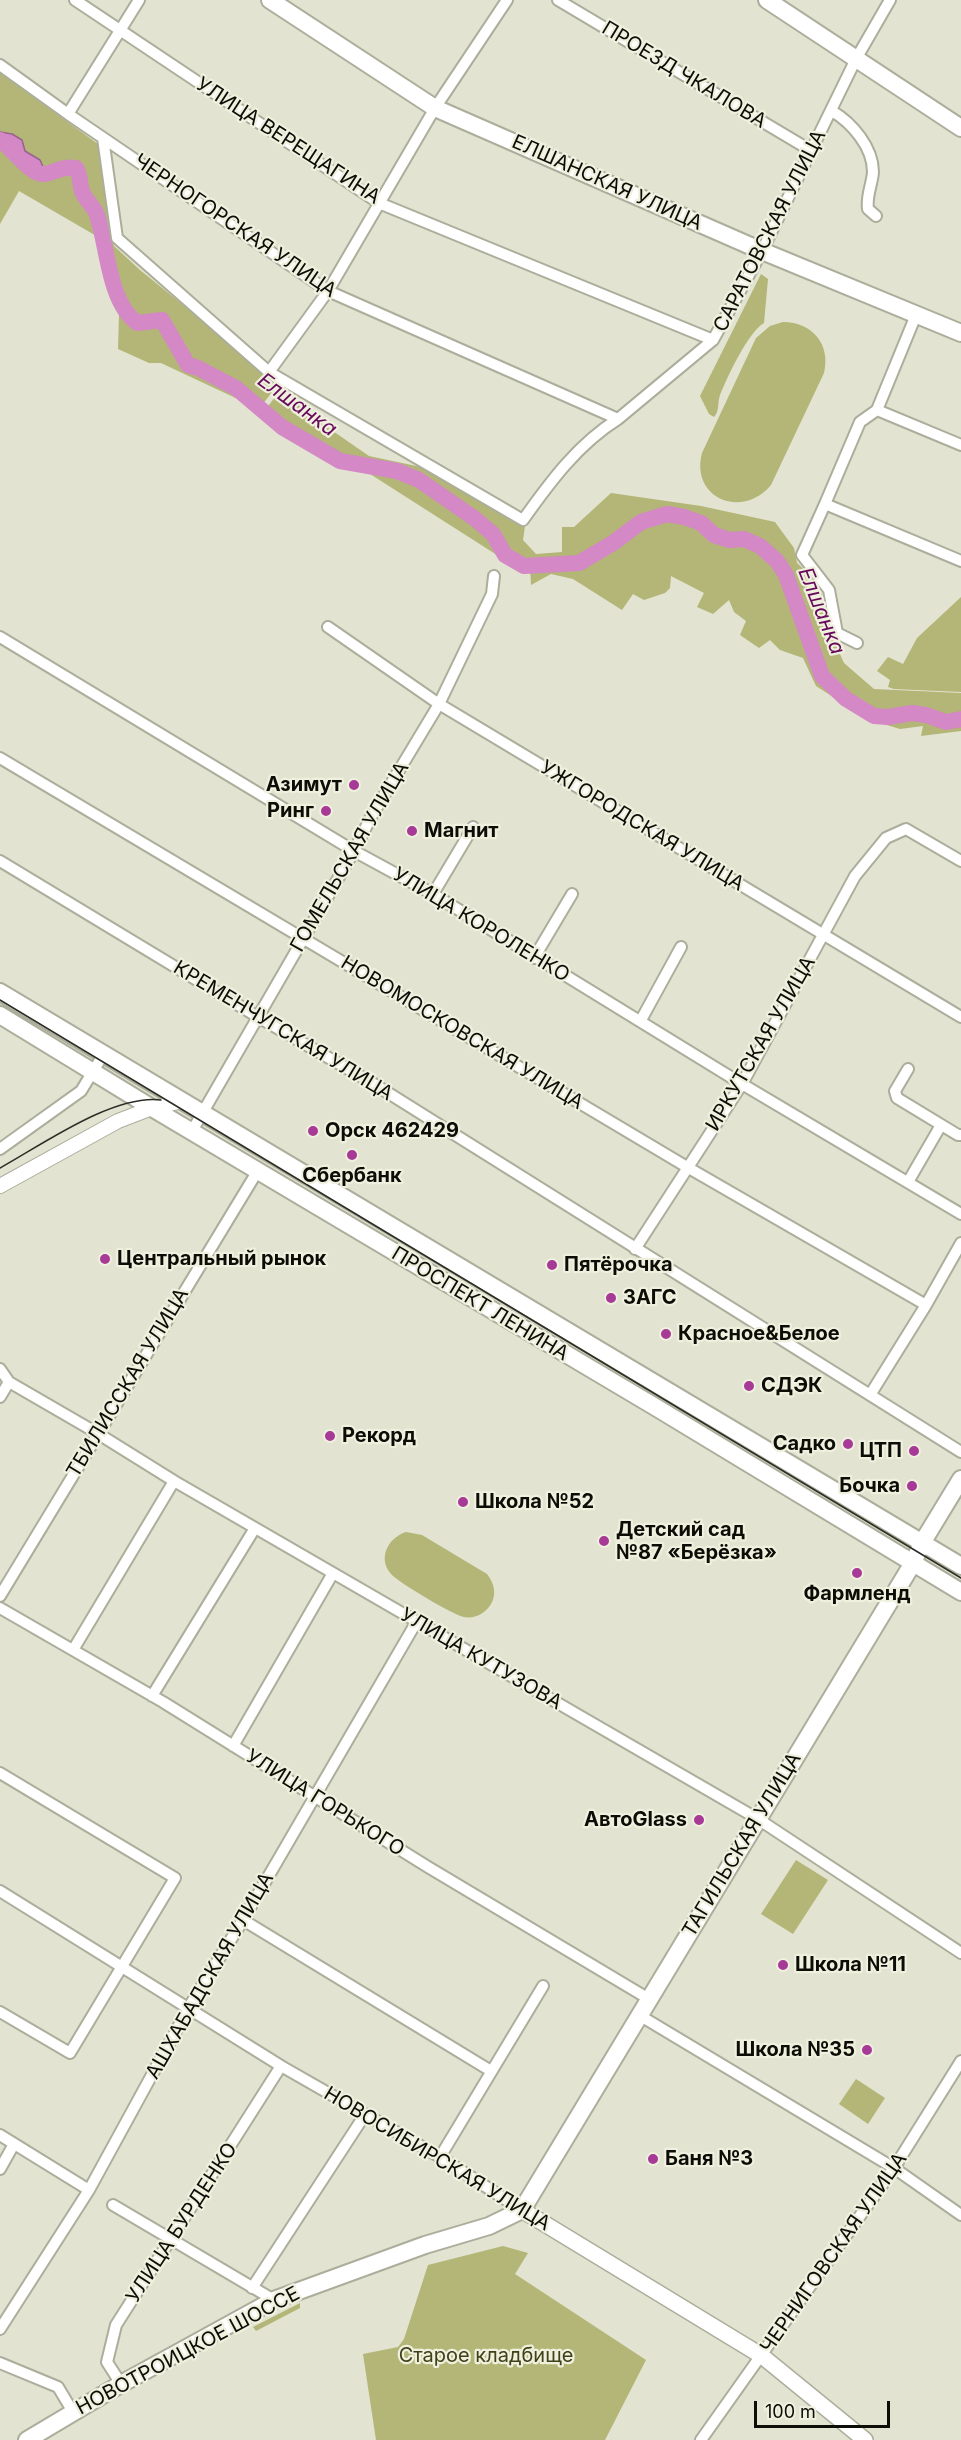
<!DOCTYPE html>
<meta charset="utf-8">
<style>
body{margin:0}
#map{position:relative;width:961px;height:2440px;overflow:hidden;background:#e2e3d0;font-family:Inter,sans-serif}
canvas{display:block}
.scale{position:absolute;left:754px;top:2401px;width:136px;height:27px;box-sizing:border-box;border:3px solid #0c0d07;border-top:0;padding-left:8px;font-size:18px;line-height:21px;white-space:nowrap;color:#0c0d07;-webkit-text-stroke:4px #eff0dd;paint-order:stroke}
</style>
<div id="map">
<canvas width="961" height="2440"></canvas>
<div class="scale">100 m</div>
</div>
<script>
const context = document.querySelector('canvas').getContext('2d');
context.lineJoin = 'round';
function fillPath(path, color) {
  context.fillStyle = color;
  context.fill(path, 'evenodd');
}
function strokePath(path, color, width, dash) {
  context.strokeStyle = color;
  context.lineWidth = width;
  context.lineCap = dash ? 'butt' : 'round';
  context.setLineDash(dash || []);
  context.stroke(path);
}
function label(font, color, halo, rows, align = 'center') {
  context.font = font + ' Inter,sans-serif';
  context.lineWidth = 4.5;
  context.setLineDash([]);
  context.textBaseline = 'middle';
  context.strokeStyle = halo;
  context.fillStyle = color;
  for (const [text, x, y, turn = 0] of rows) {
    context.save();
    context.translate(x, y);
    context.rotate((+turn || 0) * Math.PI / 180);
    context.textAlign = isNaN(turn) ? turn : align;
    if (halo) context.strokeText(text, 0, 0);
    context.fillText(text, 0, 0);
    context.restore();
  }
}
fillPath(new Path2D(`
 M0 73 98 144 114 246 140 270 279 383 259 409 161 363H149L118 349 119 315 105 241 19 191 0 224Z
 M761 274 768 279 764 323C748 332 727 378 720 395 717 404 720 410 714 417L709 414 700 396Z
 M783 322C812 322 831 344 824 373L771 485C742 520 690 498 702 453L756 338 770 326Z
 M283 387 304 411 369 456 421 467 525 526 523 540 536 554 562 552V527H574L611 493 701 506 775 522 794 548 797 563 809 574 821 590 828 628 844 663 874 689 961 693V731L921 736 923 726 900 729 867 719 816 686 803 658 780 650 770 640 759 648 740 635 746 621 734 612 729 600 713 614 697 607 704 593 671 576 670 588 665 593 644 600 633 594 622 610 573 579 551 574 531 585 530 565 521 560 511 564 345 458 284 432 267 418 270 414 265 410Z
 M961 597V692L894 689 888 687 890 680 877 671 888 657 903 664 917 638Z
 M406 1532 422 1535 487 1574C494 1583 497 1594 491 1604 485 1614 474 1619 464 1617 453 1615 400 1583 392 1575 377 1560 387 1538 406 1532Z
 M796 1860 828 1880 793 1934 761 1914Z
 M856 2079 885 2098 868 2124 839 2104Z
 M503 2246 528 2253 515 2274 646 2360 605 2440H376L363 2354 398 2347 404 2339 428 2265Z
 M300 2303V2308L256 2331 253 2327Z`), '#b3b676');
const water = new Path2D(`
 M0 132 12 134 22 140 25 151 40 160 45 171C31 174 18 162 13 150L0 142Z`);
fillPath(water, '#d488c5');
strokePath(water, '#98638c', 1.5);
strokePath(new Path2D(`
 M0 140C12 148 30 175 44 174 57 172 61 166 76 168 81 175 79 183 82 191 85 200 94 206 97 215 108 248 108 301 137 323L162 320 188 365 198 368 236 388 282 427 340 461 397 471 419 480 474 518 493 534 505 555 524 566 579 563 613 543 641 522 667 514 684 517 701 523 714 535 730 540 744 539 760 546 777 561 786 575 822 676 846 699 874 716 888 717 912 713 926 715 946 722 961 719`), '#d488c5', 16);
const minor = new Path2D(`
 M75 0 379 203 713 340
 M558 0 810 150
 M0 65 68 114 328 291 618 419
 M832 111C852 123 873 147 873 172 872 185 866 196 868 209L876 216
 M68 114 139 0
 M103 138 117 238 269 372 523 520C550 482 578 444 618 419L713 340 762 251 856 59 890 0
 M916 315 877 410 860 422 825 504 961 561
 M269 372 328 291 435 108 507 0
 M877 410 961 445
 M825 504 802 555 829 590 837 633 857 643
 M328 627 439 704 961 1017
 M0 637 354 851 433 894 742 1084 961 1214
 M0 758 687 1167 926 1305
 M0 861 258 1017 374 1084 961 1452
 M433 894 473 827
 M534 958 572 894
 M641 1020 681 947
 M908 1069 895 1091 897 1098 958 1135H961
 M192 1131 354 851 371 817 439 704 492 594 494 576
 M0 1149 81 1091 103 1055
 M908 1182 941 1125
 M635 1249 742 1084 855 876 886 838 906 829 961 861
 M0 1369 9 1382 97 1433 174 1481 758 1819 961 1953
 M870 1395 926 1305 961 1243
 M0 1397 9 1382
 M0 1596 257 1172
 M0 1608 163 1702 428 1867 649 1999
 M73 1650 174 1481
 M152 1696 255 1528
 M233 1746 333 1573
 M0 1773 175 1878 70 2053 0 2012
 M0 1891 281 2066 440 2157 522 2210
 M243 1920 491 2071
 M639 2015 894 2168 961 2215
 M0 2135 89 2190
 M440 2157 543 1986
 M0 2169 14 2144
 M113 2205 274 2300
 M252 2288 364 2116
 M0 2329 89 2190 189 2007 243 1920 417 1621
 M0 2363 58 2387 73 2412
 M121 2384 107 2362 116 2325 281 2066
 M701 2440 894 2168 961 2061`);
const tertiary = new Path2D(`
 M0 1186 118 1121 152 1108 183 1101`);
const secondary = new Path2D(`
 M522 2210 762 2356 865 2440`);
const primary = new Path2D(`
 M270 0 435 108 762 251 961 333
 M767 0 961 128
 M0 992 961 1566
 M0 1015 152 1108 657 1408 961 1592
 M27 2440 121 2384 274 2300 425 2245 489 2226 522 2210 913 1563 922 1543 961 1479`);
strokePath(minor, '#acae9b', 14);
strokePath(tertiary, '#acae9b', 16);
strokePath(secondary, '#acae9b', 18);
strokePath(primary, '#acae9b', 20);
strokePath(minor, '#fff', 10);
strokePath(tertiary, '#fff', 14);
strokePath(secondary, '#fff', 15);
strokePath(primary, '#fff', 16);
strokePath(new Path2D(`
 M0 1000 961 1578
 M0 1168C42 1145 113 1094 161 1100`), '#2c2d25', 1.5);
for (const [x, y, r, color] of [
 [354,785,6,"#a73997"],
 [326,811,6,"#a73997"],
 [412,831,6,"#a73997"],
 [313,1131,6,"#a73997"],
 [352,1155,6,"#a73997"],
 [105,1259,6,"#a73997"],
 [552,1265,6,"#a73997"],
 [611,1298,6,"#a73997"],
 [666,1334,6,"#a73997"],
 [749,1386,6,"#a73997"],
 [330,1436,6,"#a73997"],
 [848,1444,6,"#a73997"],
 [914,1451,6,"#a73997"],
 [912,1486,6,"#a73997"],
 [463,1502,6,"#a73997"],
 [604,1541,6,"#a73997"],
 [857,1573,6,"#a73997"],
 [699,1820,6,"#a73997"],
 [783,1965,6,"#a73997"],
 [867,2050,6,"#a73997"],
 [653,2159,6,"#a73997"]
]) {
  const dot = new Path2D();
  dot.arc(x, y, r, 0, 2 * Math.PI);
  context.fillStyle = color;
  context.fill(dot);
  strokePath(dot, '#eff0dd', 2);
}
label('20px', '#0c0d07', '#eff0dd', [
 ["ПРОЕЗД ЧКАЛОВА",684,75,31],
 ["УЛИЦА ВЕРЕЩАГИНА",288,141,33],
 ["ЕЛШАНСКАЯ УЛИЦА",607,183,24],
 ["ЧЕРНОГОРСКАЯ УЛИЦА",235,226,34],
 ["САРАТОВСКАЯ УЛИЦА",770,231,-63],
 ["УЖГОРОДСКАЯ УЛИЦА",642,826,31],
 ["ГОМЕЛЬСКАЯ УЛИЦА",350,857,-60],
 ["УЛИЦА КОРОЛЕНКО",481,925,31],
 ["КРЕМЕНЧУГСКАЯ УЛИЦА",283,1031,31],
 ["НОВОМОСКОВСКАЯ УЛИЦА",462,1033,31],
 ["ИРКУТСКАЯ УЛИЦА",761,1044,-60],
 ["ПРОСПЕКТ ЛЕНИНА",480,1304,31],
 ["ТБИЛИССКАЯ УЛИЦА",128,1383,-59],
 ["УЛИЦА КУТУЗОВА",481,1659,30],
 ["УЛИЦА ГОРЬКОГО",325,1803,32],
 ["ТАГИЛЬСКАЯ УЛИЦА",742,1845,-59],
 ["АШХАБАДСКАЯ УЛИЦА",210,1976,-60],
 ["НОВОСИБИРСКАЯ УЛИЦА",437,2159,31],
 ["УЛИЦА БУРДЕНКО",182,2223,-57],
 ["ЧЕРНИГОВСКАЯ УЛИЦА",834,2253,-55],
 ["НОВОТРОИЦКОЕ ШОССЕ",188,2351,-28]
]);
label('bold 20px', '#0c0d07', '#eff0dd', [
 ["Азимут",342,785,"right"],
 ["Ринг",314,811,"right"],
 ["Магнит",424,831],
 ["Орск 462429",325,1131],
 ["Сбербанк",352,1176,"center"],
 ["Центральный рынок",117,1259],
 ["Пятёрочка",564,1265],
 ["ЗАГС",623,1298],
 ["Красное&Белое",678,1334],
 ["СДЭК",761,1386],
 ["Рекорд",342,1436],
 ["Садко",836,1444,"right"],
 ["ЦТП",902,1451,"right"],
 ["Бочка",900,1486,"right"],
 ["Школа №52",475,1502],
 ["Детский сад",616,1530],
 ["№87 «Берёзка»",616,1553],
 ["Фармленд",857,1594,"center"],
 ["АвтоGlass",687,1820,"right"],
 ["Школа №11",795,1965],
 ["Школа №35",855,2050,"right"],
 ["Баня №3",665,2159]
], 'left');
label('20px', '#404118', '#eff0dd', [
 ["Старое кладбище",486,2356]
]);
label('italic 21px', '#67095c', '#eff0dd', [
 ["Елшанка",297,405,36],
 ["Елшанка",821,611,68]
]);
</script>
